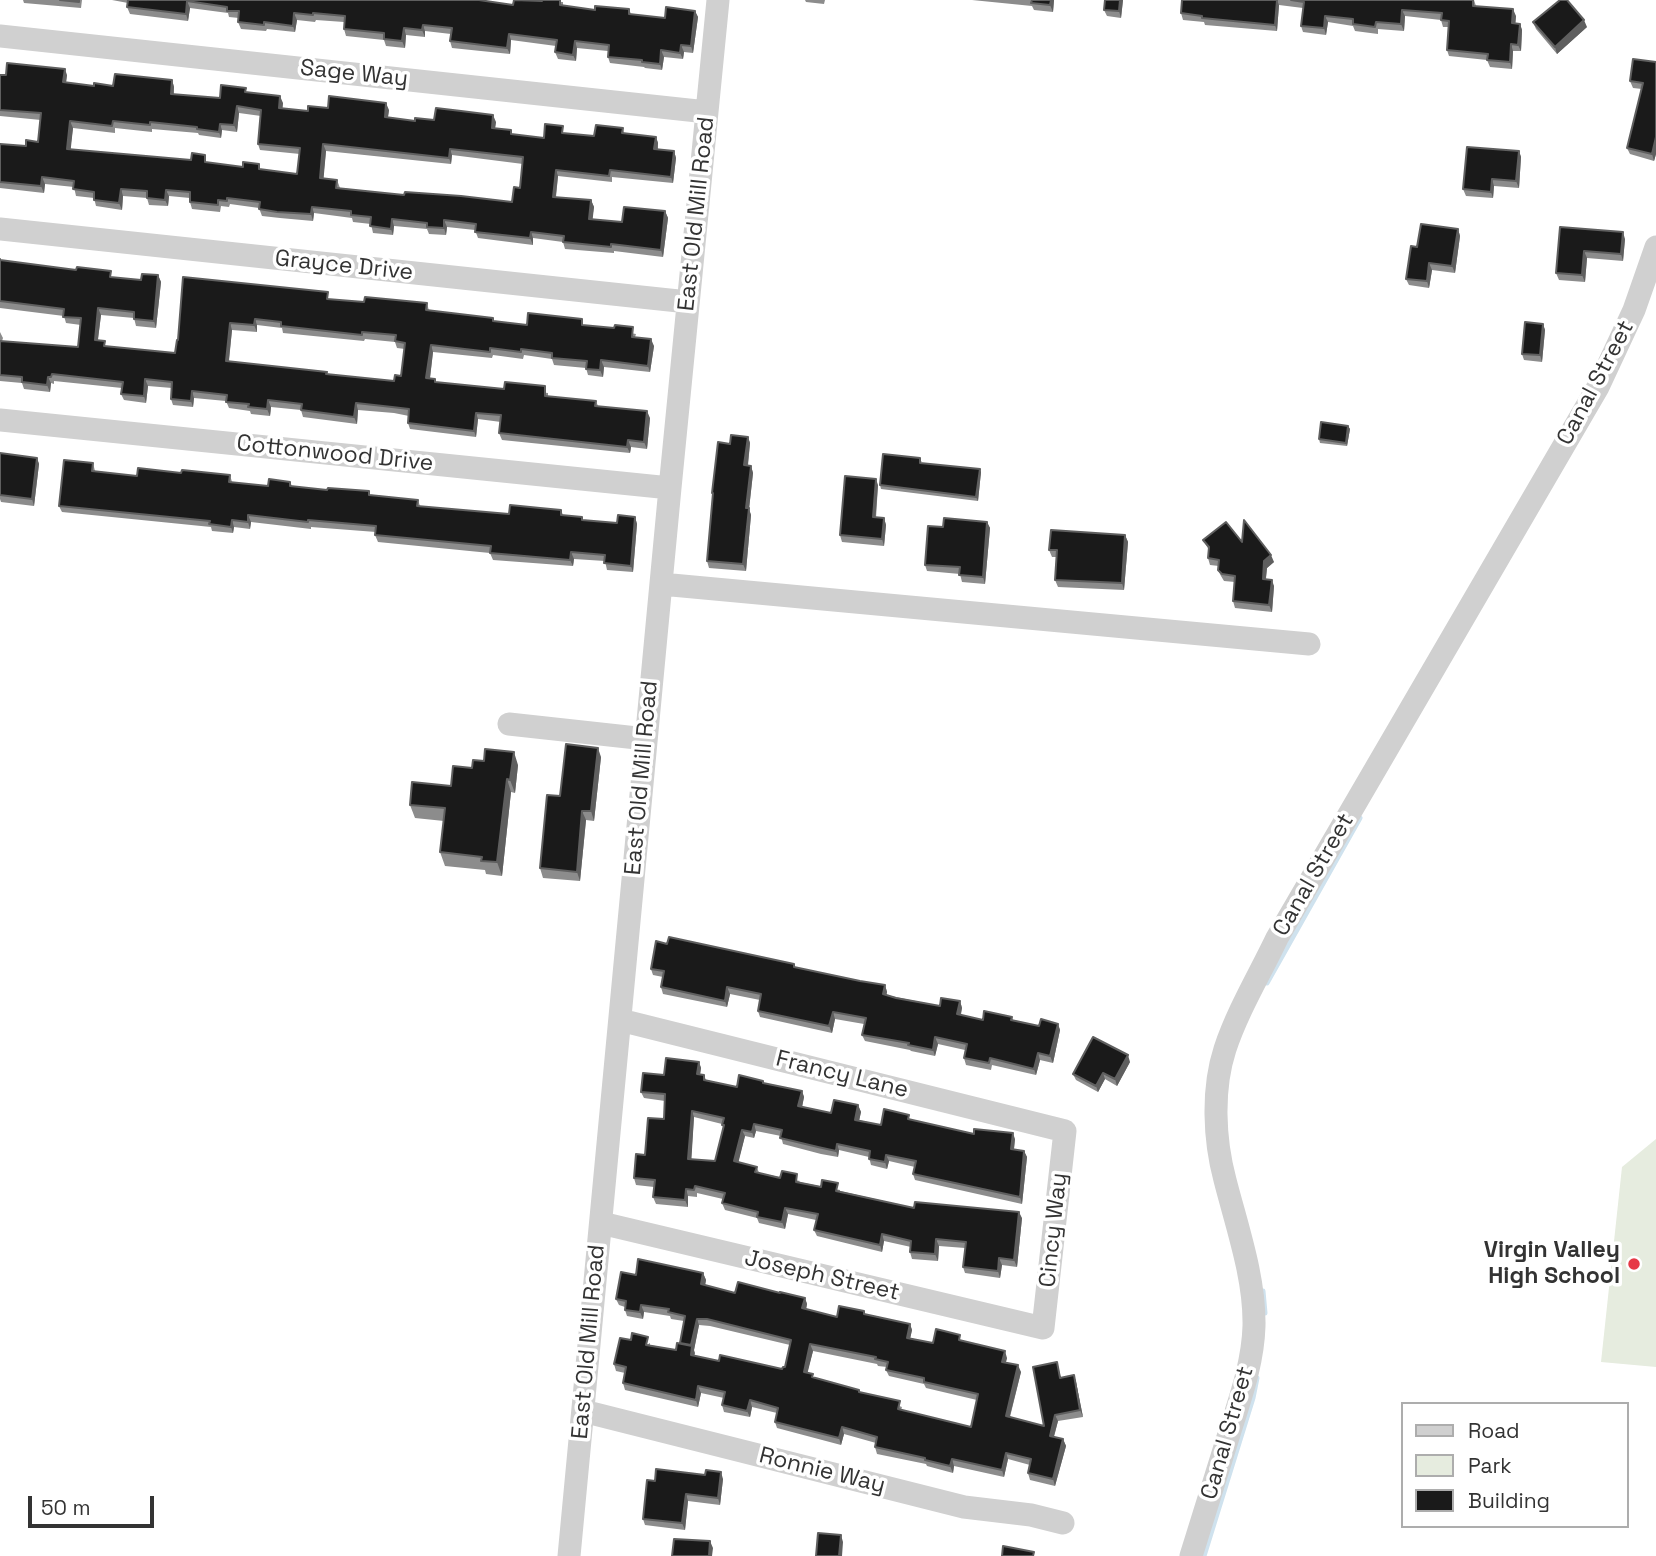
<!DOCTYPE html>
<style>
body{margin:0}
#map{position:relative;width:1656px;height:1556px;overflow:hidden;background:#fff;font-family:"Space Grotesk",sans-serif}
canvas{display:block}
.legend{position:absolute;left:1401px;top:1402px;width:228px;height:126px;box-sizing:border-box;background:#fff;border:2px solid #adadad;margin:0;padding:9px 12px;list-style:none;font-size:21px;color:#333}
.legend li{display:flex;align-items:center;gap:14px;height:35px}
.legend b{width:35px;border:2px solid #adadad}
.scale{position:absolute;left:28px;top:1496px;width:126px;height:32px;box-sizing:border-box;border:4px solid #333;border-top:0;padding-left:9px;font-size:21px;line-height:24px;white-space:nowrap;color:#333;-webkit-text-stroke:5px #fff;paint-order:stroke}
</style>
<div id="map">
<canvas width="1656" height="1556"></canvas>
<ul class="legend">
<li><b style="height:9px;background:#d0d0d0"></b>Road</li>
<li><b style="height:19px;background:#e6ecdf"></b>Park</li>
<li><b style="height:19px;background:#1a1a1a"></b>Building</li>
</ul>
<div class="scale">50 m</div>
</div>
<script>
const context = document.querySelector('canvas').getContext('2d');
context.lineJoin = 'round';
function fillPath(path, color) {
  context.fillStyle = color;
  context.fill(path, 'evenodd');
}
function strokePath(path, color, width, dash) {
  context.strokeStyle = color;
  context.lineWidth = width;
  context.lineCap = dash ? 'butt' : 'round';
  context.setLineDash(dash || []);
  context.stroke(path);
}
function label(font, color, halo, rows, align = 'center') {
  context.font = font + ' "Space Grotesk",sans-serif';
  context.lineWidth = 7;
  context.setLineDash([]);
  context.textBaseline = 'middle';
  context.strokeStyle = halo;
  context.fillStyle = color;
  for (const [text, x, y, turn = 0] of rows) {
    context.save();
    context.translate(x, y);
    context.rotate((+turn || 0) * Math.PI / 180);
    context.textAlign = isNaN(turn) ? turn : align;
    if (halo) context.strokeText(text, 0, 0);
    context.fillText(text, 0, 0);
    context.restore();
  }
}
fillPath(new Path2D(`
 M1656 1139V1367L1601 1362 1622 1167Z`), '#e6ecdf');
strokePath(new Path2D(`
 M1267 983 1360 818
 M1263 1291 1265 1313
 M1204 1556 1253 1398 1257 1378`), '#cfe2ee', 5);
strokePath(new Path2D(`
 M0 36 707 112
 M0 229 688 302
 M0 420 670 488
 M661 584 1309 644
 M509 724 646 739
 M601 1223 1043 1328 1065 1131 620 1020
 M583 1411 964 1507 1031 1515 1063 1523
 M569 1556 670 488 718 0
 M1191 1556C1204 1515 1216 1475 1229 1434 1240 1399 1253 1363 1254 1326 1255 1278 1237 1227 1225 1180 1214 1139 1212 1089 1225 1049 1238 1010 1260 974 1277 938L1598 387 1634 310 1656 247`), '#d0d0d0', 23);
fillPath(new Path2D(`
 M23 0H82L81 8 24 3Z
 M112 0H479L513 5 542 1 563 2V6L595 10 629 9 631 14 665 18 695 11 698 17 693 53 684 52 683 59 664 57 662 70 645 68 644 67 610 63 608 57V51L577 48 576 61 558 59 555 52 556 46 511 40 510 54 452 48 450 41 451 34 425 31V37L406 35 405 48 386 46 384 40 346 36 344 29V22L316 20 315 22 297 20 295 32 267 29 266 31 241 29 238 22 239 18 229 17 228 13 190 8 188 21 130 14 127 7 128 3Z
 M805 0H825L824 4 806 2Z
 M972 0H1054L1053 12 1034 10 1032 6Z
 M1123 0 1121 18 1107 16 1104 10Z
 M1182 0H1474L1476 6 1516 16 1515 23 1520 24 1522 30 1521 51H1513L1512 69 1490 67 1487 60 1449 56 1447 50 1449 27H1443L1441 20 1405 16 1404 31 1378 29V34L1355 31 1353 26 1328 22 1326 35 1303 32 1301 26 1303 8 1279 5 1277 31 1205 25 1204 22 1183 20 1181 13Z
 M1533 22 1587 27 1557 54 1536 29Z
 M1656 62V154L1654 161 1630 154 1627 148 1642 89 1633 88 1630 81Z
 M0 75H67L66 83 94 86H113L172 80 174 87V95L220 98 248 93 283 103 282 108 308 111 328 108 389 110 388 117 415 121 496 122 495 128 513 134 544 138 565 133 594 136 623 128 624 133 656 137 658 143V150L674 151 676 158 673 183 612 177V182L558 176 556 197 591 200 594 207 592 219 622 222 665 211 668 218 663 257 614 251V253L565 249 563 242 533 238V245L478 238 475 230 447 227 446 235 429 234 427 229 394 226 393 235 373 233 371 224 353 222 352 218 314 213 313 221 280 218 262 216 259 208 230 204 229 207 221 206 220 212 192 209 190 202V198L169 196 168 206 149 205 147 198 123 196 122 210 96 206 94 198 76 196 74 187 45 184 44 193 0 188V144L26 146 38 142 41 120 0 116ZM239 113 261 116 258 144 260 150 300 154 297 174 208 163 70 150 73 128 115 133V128L152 132V129L198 133 199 135 221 138 222 130 237 132ZM326 151 451 164 452 155 523 164 520 188 512 202 404 195 340 188 337 180 323 179Z
 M1519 151 1521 157 1519 188 1494 186 1493 198 1466 196 1463 189Z
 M1560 227 1625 239 1623 261 1587 258 1585 282 1559 280 1556 273Z
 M1458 229 1460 236 1455 273 1432 270 1429 288 1409 285 1406 279 1417 247Z
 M0 259 1 261 113 278 141 280 158 275 161 282 156 328 136 326 134 318 101 315 98 340 106 346 175 353 178 340 183 277 330 299 364 302 427 303 429 311 493 318 494 321 527 325H584L636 334 635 337 654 346 650 372 604 367 603 377 588 375 586 368 554 365 552 359 524 355 523 359 493 355 492 358 433 352 430 379H435L436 382 548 393V396L596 401 598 406 650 418 647 449 631 447 630 453 502 440 499 433 501 422 478 419 476 437 410 429 408 423 409 416 394 413 358 410 357 424 303 417 301 410 271 407 270 416 251 414 250 411 229 408 226 401 194 398 193 407 173 405 171 399 172 388 148 386 146 403 124 400 121 394 122 388 54 381V384L51 383 50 392 24 389 22 383 0 381V332L3 338 2 341 78 347 81 325 66 323 64 316 0 308ZM257 325 282 328 283 333 364 341 365 339 395 342 397 348 405 349 401 376 394 381 327 374V372L229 361 232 330 257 332Z
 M1543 324 1545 330 1542 362 1524 360 1522 354Z
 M1348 426 1350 429 1347 446 1320 443 1319 439Z
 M748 437 750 443 748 466H751L753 473 749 509 751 515 746 571 709 568 707 561 713 497 712 493 730 444Z
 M0 453 37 458 39 464 34 506 1 502 0 499Z
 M922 461 921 463 981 472 978 501 881 489 880 485Z
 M93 463 95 471 137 476 181 473 230 475 232 482 268 486 290 482 292 486 418 500 420 506 509 514 561 510 563 515 583 520 617 523 635 517 637 524 633 572 607 570 605 561 574 559 573 566 493 560 490 553 378 542 375 535 376 532 311 527V529L251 522 250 529 234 527 233 533 212 531 211 527 62 512 59 506Z
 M878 485 876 518H884L886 525 884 546 842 542 840 535Z
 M987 522 990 528 985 584 962 582 960 574 927 571 925 565 943 527Z
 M1125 535 1128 542 1124 590 1058 587 1055 580 1057 557H1052L1049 550Z
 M1203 540 1242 542 1274 562 1267 568 1266 579 1274 586 1272 612 1235 608 1233 601 1235 582 1224 581 1221 576 1218 570 1219 566 1210 565 1208 558 1209 550Z
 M601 757 594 821 586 820 580 881 543 878 540 868 560 796Z
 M518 765 515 793 511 792 502 876 486 874 485 870 445 866 440 852 444 821 415 818 410 805 451 786 472 768Z
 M795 967 860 981 885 985 887 992 886 995 940 1006 960 1001 962 1008 961 1015 983 1020 1012 1017 1013 1020 1039 1026 1058 1024 1060 1030 1053 1063 1040 1060 1036 1075 992 1065 991 1070 966 1065 964 1058 965 1050 938 1044 935 1056 911 1051 910 1050 865 1041 862 1035 864 1024 835 1019 832 1033 760 1017 758 1011 760 1000 730 994 727 1007 663 994 661 987 663 977 653 975 651 969Z
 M699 1062 701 1068 700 1075H704L706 1080 737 1087 763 1081 764 1083 802 1091 804 1097 802 1107 831 1113 858 1105 861 1112 859 1120 881 1125 911 1120 974 1134 1015 1139 1014 1150 1024 1151 1027 1157 1022 1204 915 1180 913 1174 915 1167 889 1161 887 1169 871 1165 869 1157 839 1150 838 1157 821 1154 783 1144 781 1136 756 1131 754 1138 745 1136 738 1162 757 1167 759 1173 800 1181 799 1182 840 1190V1191L914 1208 1022 1218 1017 1267 1002 1265 1000 1278 965 1273 963 1267 965 1248 939 1246 938 1261 912 1259 910 1252 911 1247 884 1241 882 1252 817 1236 814 1230 816 1220 788 1214 785 1229 759 1223 757 1218 725 1210 722 1203 723 1199 697 1193V1197L688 1196V1207L656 1204 653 1197 654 1187 636 1185 634 1178 645 1155 664 1119 665 1101 644 1098 641 1092 664 1075ZM694 1117 722 1124 723 1128 715 1161 691 1159Z
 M1130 1062 1117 1086 1105 1079 1098 1092 1076 1080 1073 1074Z
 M703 1273 706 1280 705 1285 735 1293H780L805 1298 807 1304 806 1309 837 1317 864 1311 865 1314 910 1324 912 1330 910 1338 933 1343 962 1341 1007 1358 1006 1362 1021 1372 1010 1417 1044 1426 1057 1362 1061 1378 1074 1375 1076 1382 1083 1417 1058 1421 1054 1437 1063 1439 1066 1446 1055 1486 1030 1480 1028 1473 1030 1465 1008 1459 1004 1477 954 1466 953 1473 927 1466 926 1464 877 1454 875 1447 876 1443 844 1434 841 1445 777 1428 775 1422 777 1413 752 1407 750 1417 724 1412 722 1405 724 1398 701 1393 698 1407 625 1390 623 1383 625 1373 616 1371 614 1364 650 1343V1345L676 1350 680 1344 684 1321 671 1319 670 1316 644 1312 643 1319 627 1316 625 1310V1307L619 1305 616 1299 636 1275ZM699 1325 710 1326 790 1345 785 1367 782 1369 719 1361 694 1356V1350ZM813 1351 877 1364 878 1366 887 1367 886 1370 889 1376 924 1384 926 1388 977 1400 971 1427 901 1410 902 1407 860 1392 814 1378 807 1373Z
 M705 1475 723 1479 720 1505 688 1501 685 1530 645 1525 643 1519 655 1481Z`), '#8c8c8c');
fillPath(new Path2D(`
 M1051 0H1054L1053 12 1050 5Z
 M1120 0H1123L1121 18 1119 11Z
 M1277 0 1279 5 1277 31 1275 25Z
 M187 1 190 8 188 21 186 14Z
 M1513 9 1516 16 1515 30 1512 23Z
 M1402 10 1405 16 1404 31 1401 24Z
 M695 11 698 17 693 53 691 46Z
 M294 13 297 20 295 32 293 26Z
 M1325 16 1328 22 1326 35 1324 28Z
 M1584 20 1587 27 1557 54 1555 47Z
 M1520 24 1522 30 1521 51 1518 45Z
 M423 25 425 31V37L422 30Z
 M404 28 406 35 405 48 402 41Z
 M509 34 511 40 510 54 507 48Z
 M575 41 577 48 576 61 573 55Z
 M1511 44 1513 51 1512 69 1510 62Z
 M681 45 684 52 683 59 680 53Z
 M661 50 664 57 662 70 660 64Z
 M65 69 67 75 65 89 63 82Z
 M172 80 174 87 173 101 171 94Z
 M280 96 283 103 282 114 279 108Z
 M386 103 389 110 387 123 385 117Z
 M237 106 239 113 237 132 234 125Z
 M493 115 496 122 494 135 492 128Z
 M70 121 73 128 70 156 67 149Z
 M220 124 222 130 221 138 219 132Z
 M656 137 658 143 657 156 654 149Z
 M1656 137V154L1654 161 1652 154Z
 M323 144 326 151 323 185 320 178Z
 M450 149 452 155 451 164 449 158Z
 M674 151 676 158 673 183 671 177Z
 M1519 151 1521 157 1519 188 1516 181Z
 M556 170 558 176 555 203 553 197Z
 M42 177 45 184 44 193 41 186Z
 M1492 179 1494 186 1493 198 1491 192Z
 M121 189 123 196 122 210 119 203Z
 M166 190 169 196 168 206 165 200Z
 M591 200 594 207 592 225 589 219Z
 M312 207 314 213 313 221 311 214Z
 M665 211 668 218 663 257 661 250Z
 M392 219 394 226 393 235 391 229Z
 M444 220 447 227 446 235 444 228Z
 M1458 229 1460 236 1455 273 1452 266Z
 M531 232 533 238V245L530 238Z
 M1623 232 1625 239 1623 261 1621 254Z
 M1584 251 1587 258 1585 282 1582 275Z
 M1429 263 1432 270 1429 288 1427 281Z
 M158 275 161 282 156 328 154 321Z
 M98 308 101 315 97 346 95 340Z
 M255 319 257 325V332L254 325Z
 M230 323 232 330 228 368 226 361Z
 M1543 324 1545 330 1542 362 1540 355Z
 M651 339 654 346 650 372 648 366Z
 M431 345 433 352 429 385 426 378Z
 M601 360 604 367 603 377 600 370Z
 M48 377 51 383 50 392 47 385Z
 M145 379 148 386 146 403 144 396Z
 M192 391 194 398 193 407 191 401Z
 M268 400 271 407 270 416 267 409Z
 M356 403 358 410 357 424 354 417Z
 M647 411 650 418 647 449 644 442Z
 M476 413 478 419 476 437 474 431Z
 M1348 426 1350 429 1347 446 1346 443Z
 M748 437 750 443 747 472 744 465Z
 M628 440 631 447 630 453 627 447Z
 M37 458 39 464 34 506 32 499Z
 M751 466 753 473 749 509 751 515 746 571 743 564 746 508Z
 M980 469 981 472 978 501 976 497Z
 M876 479 878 485 875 524 873 517Z
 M248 515 251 522 250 529 248 522Z
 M635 517 637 524 633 572 631 566Z
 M884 518 886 525 884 546 882 539Z
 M232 520 234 527 233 533 231 527Z
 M987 522 990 528 985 584 983 577Z
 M1125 535 1128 542 1124 590 1122 583Z
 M571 552 574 559 573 566 570 560Z
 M1271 555 1274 562 1267 568 1265 585 1263 579 1264 561Z
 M1272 580 1274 586 1272 612 1269 605Z
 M598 748 601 757 594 821 591 811Z
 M514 752 518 765 515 793 510 780Z
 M507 779 511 792 502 876 497 862Z
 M582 811 586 820 580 881 577 872Z
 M885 985 887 992 885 1001 883 994Z
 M727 987 730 994 727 1007 725 1001Z
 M960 1001 962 1008 959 1021 957 1014Z
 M833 1012 835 1019 832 1033 829 1026Z
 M1058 1024 1060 1030 1053 1063 1050 1056Z
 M935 1037 938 1044 935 1056 933 1050Z
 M1038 1053 1040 1060 1036 1075 1034 1069Z
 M1128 1055 1130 1062 1117 1086 1115 1079Z
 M699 1062 701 1068 699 1081 697 1074Z
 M1103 1073 1105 1079 1098 1092 1096 1086Z
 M802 1091 804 1097 801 1112 798 1106Z
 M858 1105 861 1112 858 1126 855 1120Z
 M692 1111 694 1117 691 1166 688 1159Z
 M754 1124 756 1131 754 1138 752 1132Z
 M742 1130 745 1136 737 1168 734 1161Z
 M1013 1133 1015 1139 1013 1156 1011 1149Z
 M837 1144 839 1150 838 1157 836 1151Z
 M1024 1151 1027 1157 1022 1204 1020 1197Z
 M886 1155 889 1161 887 1169 885 1162Z
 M686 1189 688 1196V1207L685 1200Z
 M785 1208 788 1214 785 1229 782 1222Z
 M1019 1212 1022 1218 1017 1267 1014 1260Z
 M882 1234 884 1241 882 1252 880 1245Z
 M936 1239 939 1246 938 1261 935 1254Z
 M999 1258 1002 1265 1000 1278 998 1271Z
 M703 1273 706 1280 704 1291 701 1284Z
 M805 1298 807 1304 805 1315 802 1308Z
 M641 1305 644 1312 643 1319 640 1312Z
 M697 1319 699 1325 694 1350 695 1353 693 1362 691 1355 692 1348 691 1345Z
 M910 1324 912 1330 909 1344 907 1338Z
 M810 1344 813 1351 806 1379 804 1372Z
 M1005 1351 1007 1358 1004 1368 1002 1362Z
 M1018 1365 1021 1372 1008 1423 1006 1416Z
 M1074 1375 1076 1382 1083 1417 1080 1410Z
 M698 1386 701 1393 698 1407 696 1400Z
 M750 1400 752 1407 750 1417 747 1411Z
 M1055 1415 1058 1421 1052 1443 1050 1436Z
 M842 1427 844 1434 841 1445 839 1438Z
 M1063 1439 1066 1446 1055 1486 1053 1479Z
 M1006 1453 1008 1459 1004 1477 1002 1470Z
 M952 1459 954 1466 953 1473 950 1466Z
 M721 1472 723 1479 720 1505 718 1498Z
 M686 1494 688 1501 685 1530 682 1523Z
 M841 1535 843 1542 842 1556H839Z
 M710 1541 713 1548 712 1556H709Z`), '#5f5f5f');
const building = new Path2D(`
 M60 0H79V2Z
 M128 0H479L513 5 514 0 542 1V0H560V5L595 10V6L629 9V14L665 18 666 7 695 11 691 46 681 45 680 53 661 50 660 64 642 62V60L608 57 609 45 575 41 573 55 555 52 557 40 509 34 507 48 450 41 452 28 423 25 422 30 404 28 402 41 384 39V33L344 29 345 16 313 13V15L294 13 293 26 264 22V25L238 22 239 11H227V7L187 1 186 14 127 7Z
 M1032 0H1051L1050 5 1031 3Z
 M1105 0H1120L1119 11 1104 10Z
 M1182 0H1277L1275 25 1202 18V16L1181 13Z
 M1291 0H1473V6L1513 9 1512 23 1520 24 1518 45 1511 44 1510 62 1487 60 1488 54 1447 50 1449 21 1441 20 1442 13 1402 10 1401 24 1376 22 1375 27 1353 24V19L1325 16 1324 28 1301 26 1304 2Z
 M1560 0H1567L1584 20 1555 47 1533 22Z
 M1633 59 1656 62V137L1652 154 1627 148 1643 83 1630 81Z
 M7 63 65 69 63 82 94 86V83L113 86 115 74 172 80 171 94 220 98 221 85 246 88 245 92 280 96 279 108 308 111V106L328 108 329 96 386 103 385 117 415 121V118L434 120 436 108 461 111 493 115 492 128 511 130V134L544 138 545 124 563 126 562 133 594 136 596 125 623 128 622 133 656 137 654 149 674 151 671 177 610 170 609 176 556 170 553 197 591 200 589 219 622 222 624 207 665 211 661 250 611 244V247L563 242 564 236 531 232 530 238 475 232 476 224 444 220V228L427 227V223L392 219 391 229 370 226 371 217 351 215V211L312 207 311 214 277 212 259 209 260 202 227 198V201L218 200V205L190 202V192L166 190 165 200 147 198V191L121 189 119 203 94 200V192L73 189 74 181 42 177 41 186 0 182V144L26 146V140L38 142 41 113 0 110V75H6ZM237 106 261 110 258 144 300 148 297 174 259 169V164L243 162V167L205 162V155L192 153 191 160 67 149 70 121 112 126 113 121 150 125V122L197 127V129L219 132 220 124 234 125ZM323 144 449 158 450 149 523 157 520 188 514 187 512 202 461 196 405 192 404 195 336 188 337 180 320 178Z
 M1467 147 1519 151 1516 181 1492 179 1491 192 1463 189Z
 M1421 224 1458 229 1452 266 1429 263 1427 281 1406 279 1411 246 1417 247Z
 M1560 227 1623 232 1621 254 1584 251 1582 275 1556 273Z
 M0 259V260L76 270 77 267 111 271 110 277 141 280 142 274 158 275 154 321 134 319V312L98 308 95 340 105 341 104 346 175 353 177 340H178L183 277 328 292 327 299 364 302 365 297 427 303 426 310 493 318V321L527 325 528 313 582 319V325L614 328 615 325 633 327 632 337 651 339 648 366 601 360 600 370 586 369 587 361 552 358V353L521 349V352L490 348V352L431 345 426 378 435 379V382L504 389 505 382 545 386V396L596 401 595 406 647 411 644 442 628 440 627 447 499 433 501 415 476 413 474 431 408 423 409 409 392 407 356 403 354 417 301 410 302 404 268 400 267 409 248 407 249 404 226 402 227 395 192 391 191 401 171 399 172 382 145 379 144 396 121 394 123 382 52 374 51 377H48L47 385 22 382V377L0 375V341L78 347 81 318 63 317 64 309 0 301ZM255 319 281 322V326L362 335V332L396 335 395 341 405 343 401 376 395 375 394 381 326 374 327 372 226 361 230 323 254 325Z
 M1525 322 1543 324 1540 355 1522 354Z
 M1321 422 1348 426 1346 443 1319 439Z
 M731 435 748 437 744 465 751 466 746 508H749L743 564 707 561 713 493H712L718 442 730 444Z
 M0 453 37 458 32 499 0 495Z
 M883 454 920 458V463L980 469 976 497 880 485Z
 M64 460 93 463 92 471 137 476 138 468 181 473 182 470 230 475 229 482 268 486 269 479 290 482V486L327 490 328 488 369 491V495L418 500 417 506 509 514 510 505 540 508 561 510V515L582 517V520L617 523 618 515 635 517 631 566 604 563 605 555 571 552 570 560 490 553 491 546 375 535 376 526 308 520V522L248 515V522L232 520 231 527 209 524 210 521 59 506Z
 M845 476 876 479 873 517 884 518 882 539 840 535Z
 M944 518 987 522 983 577 959 575 960 567 925 565 928 526 943 527Z
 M1244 520 1271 555 1264 561 1263 579 1272 580 1269 605 1233 601 1235 576 1222 574 1218 570 1219 560 1208 558 1209 547 1203 540 1226 522 1242 542Z
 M1051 530 1125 535 1122 583 1055 580 1057 550H1049Z
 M566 744 598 748 591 811H582L577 872 540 868 547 795 560 796Z
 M485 749 514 752 510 780 507 779 497 862 481 861 482 857 440 852 445 808 410 805 412 782 451 786 453 766 472 768 473 760 484 761Z
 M669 937 794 964V967L860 981 885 985 883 994 896 998 940 1006 941 998 960 1001 957 1014 983 1020 984 1011 1012 1017 1011 1020 1039 1026 1041 1019 1058 1024 1050 1056 1038 1053 1034 1069 990 1058 989 1063 964 1058 967 1044 935 1037 933 1050 908 1045 909 1043 862 1035 866 1018 833 1012 829 1026 758 1011 761 994 727 987 725 1001 661 987 664 971 651 969 656 941 667 944Z
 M1093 1037 1128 1055 1115 1079 1103 1073 1096 1086 1073 1074Z
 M666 1058 699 1062 697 1074 704 1075V1080L737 1087 739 1075 763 1081V1083L802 1091 798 1106 831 1113 834 1100 858 1105 855 1120 881 1125 884 1109 909 1115 908 1119 974 1134V1129L1013 1133 1011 1149 1024 1151 1020 1197 913 1174 916 1161 886 1155 885 1162 869 1159 870 1151 837 1144 836 1151 818 1147 780 1138 782 1130 754 1124 752 1132 742 1130 734 1161 757 1167 755 1172 780 1178 782 1171 797 1174 796 1182 821 1187 822 1180 838 1183 836 1191 914 1208 915 1202 1019 1212 1014 1260 999 1258 998 1271 963 1267 966 1242 936 1239 935 1254 910 1252 911 1241 882 1234 880 1245 814 1230 818 1214 785 1208 782 1222 757 1217 758 1212 722 1203 725 1193 695 1186 694 1190 686 1189 685 1200 653 1197 655 1180 634 1178 636 1154 645 1155 648 1118 664 1119 665 1094 641 1092 643 1073 664 1075ZM692 1111 724 1118 722 1125H724L715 1161 688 1159Z
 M638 1259 703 1273 701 1284 735 1293 738 1282 780 1293V1292L805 1298 802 1308 837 1317 839 1306 864 1311V1314L910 1324 907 1338 933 1343 936 1329 960 1335 959 1340 1005 1351 1002 1362 1018 1365 1006 1416 1044 1426 1033 1367 1057 1362 1060 1378 1074 1375 1080 1410 1055 1415 1050 1436 1063 1439 1053 1479 1028 1473 1031 1459 1006 1453 1002 1470 952 1459 950 1466 925 1460V1458L875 1447 877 1437 842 1427 839 1438 775 1422 778 1408 750 1400 747 1411 722 1405 725 1392 698 1386 696 1400 623 1383 626 1367 614 1364 620 1338 631 1340 632 1333 648 1337 646 1345 676 1350 677 1343 692 1346 691 1355 719 1361 720 1355 782 1369 783 1367H785L791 1340 707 1319H697L691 1345 680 1343 685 1316 668 1312 669 1309 641 1305 640 1312 625 1310 626 1301 616 1299 621 1272 636 1275ZM810 1344 876 1357 875 1359 888 1362 886 1370 924 1378V1382L978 1394 971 1427 898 1409 900 1401 859 1392V1390L812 1377 813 1374 804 1372Z
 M656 1469 705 1475 706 1470 721 1472 718 1498 686 1494 682 1523 643 1519 647 1480 655 1481Z
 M818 1533 841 1535 839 1556H816Z
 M674 1539 710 1541 709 1556H672Z
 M1003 1546 1034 1552 1033 1556H1002Z`);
fillPath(building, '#1a1a1a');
strokePath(building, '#5f5f5f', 2);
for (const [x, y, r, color] of [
 [1634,1264,7,"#e63946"]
]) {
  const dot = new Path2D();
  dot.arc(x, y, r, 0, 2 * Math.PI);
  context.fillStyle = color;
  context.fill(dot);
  strokePath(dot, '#fff', 2.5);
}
label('23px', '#333', '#fff', [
 ["Sage Way",354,74,6],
 ["East Old Mill Road",697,214,-84],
 ["Grayce Drive",344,266,6],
 ["Canal Street",1596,383,-62],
 ["Cottonwood Drive",335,454,6],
 ["East Old Mill Road",642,778,-85],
 ["Canal Street",1314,875,-60],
 ["Francy Lane",842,1075,14],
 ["Cincy Way",1054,1230,-84],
 ["Joseph Street",822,1276,13],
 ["East Old Mill Road",589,1342,-85],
 ["Canal Street",1228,1433,-74],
 ["Ronnie Way",822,1471,14]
]);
label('bold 23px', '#333', '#fff', [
 ["Virgin Valley",1620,1251],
 ["High School",1620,1277]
], 'right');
</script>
